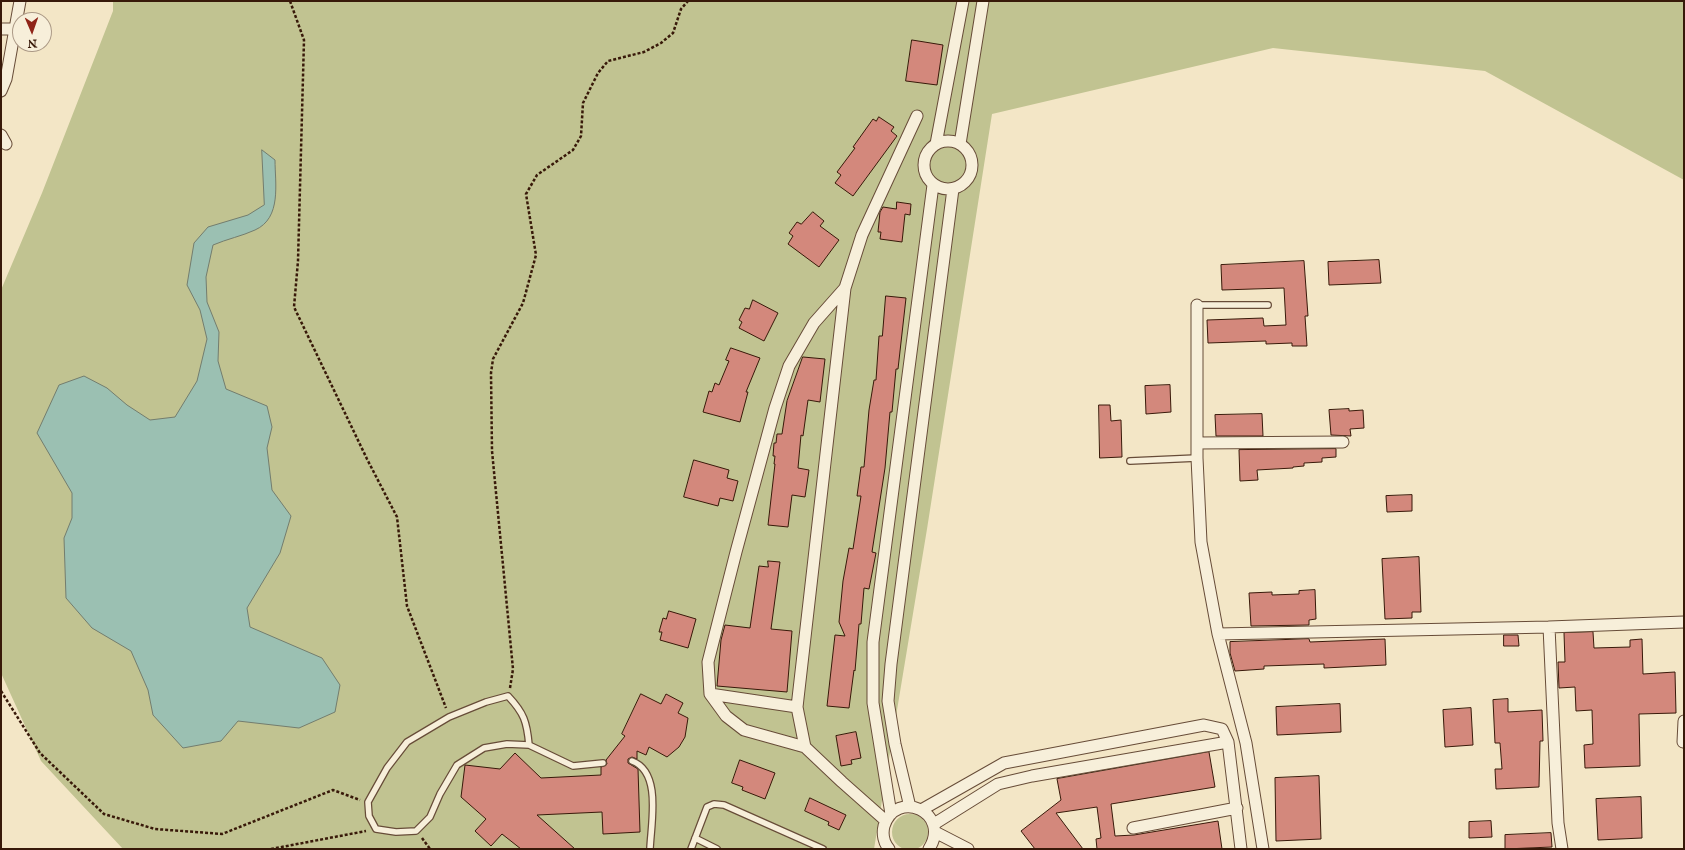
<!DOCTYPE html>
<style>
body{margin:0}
#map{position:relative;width:1685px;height:850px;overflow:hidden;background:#f3e6c6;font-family:"IM FELL English",serif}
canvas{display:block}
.frame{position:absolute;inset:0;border:2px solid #381909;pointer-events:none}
.north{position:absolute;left:12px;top:12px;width:40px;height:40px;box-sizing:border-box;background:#f7efda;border:1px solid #ab9986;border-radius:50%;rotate:178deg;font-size:11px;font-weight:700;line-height:16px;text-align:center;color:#381909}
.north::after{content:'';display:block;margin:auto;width:14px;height:18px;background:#8f2418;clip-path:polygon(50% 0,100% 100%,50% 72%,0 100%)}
</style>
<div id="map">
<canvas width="1685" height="850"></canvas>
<div class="frame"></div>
<div class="north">N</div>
</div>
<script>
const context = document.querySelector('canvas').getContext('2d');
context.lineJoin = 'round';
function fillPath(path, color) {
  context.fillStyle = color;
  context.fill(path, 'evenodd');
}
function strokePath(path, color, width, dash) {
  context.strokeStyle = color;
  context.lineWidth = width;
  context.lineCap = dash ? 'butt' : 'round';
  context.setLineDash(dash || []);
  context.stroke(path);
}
fillPath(new Path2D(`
 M113 1H1684V180L1485 71 1273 48 992 114 927 529 874 849H123L41 761 1 673V290L42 193 113 11Z
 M892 832a18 18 0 1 1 36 0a18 18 0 1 1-36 0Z`), '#c1c391');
const water = new Path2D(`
 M262 150 275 160C275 183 282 218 255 230 242 236 227 239 213 245L206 277 207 302 219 332 218 361 226 389 267 406 272 427 267 448 272 490 291 516 280 553 247 608 250 627 322 658 340 685 335 712 299 728 238 721 221 741 183 748 153 715 148 690 131 651 92 628 66 598 64 538 72 518V493L37 433 59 385 84 376 107 388 127 405 150 420 175 417 197 381 207 339 200 310 187 285 194 243 208 227 248 215 264 205Z`);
fillPath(water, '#9bc0b2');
strokePath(water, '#737d6e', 1);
const building = new Path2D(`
 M912 40 943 45 937 85 906 81Z
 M879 117 894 127 891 131 897 136 853 196 835 183 841 175 837 172 855 148 853 147 873 119 876 121Z
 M897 202 911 204 910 215 905 214 902 242 880 239 881 232H878L880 212 883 207 896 209Z
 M813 212 824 221 820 226 839 240 819 267 788 244 793 236 789 233 797 222 801 224Z
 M1379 260 1381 283 1329 285 1328 262Z
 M1304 261 1308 316H1305L1307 346H1292V343L1266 344V341L1208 343 1207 320 1263 318 1264 326 1286 325 1284 288 1222 290 1221 265Z
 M886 296 906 298 898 369H896L892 412H890L885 468 872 552 876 553 869 589 864 588 861 624H859L855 671 854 670 849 708 827 706 835 635 845 636 839 622 843 581 849 548 853 549 861 496H857L861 467H864L869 410 874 380H876L879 336H882Z
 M753 300 778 313 764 341 739 328 742 322 739 320 745 308 749 309Z
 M731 348 760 358 746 392H748L740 422 703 412 709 391 712 392 715 383 719 385 729 361 726 360Z
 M803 357 825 359 820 402 808 400 803 436 801 435 798 468 809 470 805 497 792 495 788 527 768 525 775 464H774L775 456H773L774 443H776L777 434H782L787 401Z
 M1170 385 1171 412 1146 414 1145 386Z
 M1099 405H1110L1111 421 1121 420 1122 457 1100 458Z
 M1349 409V411L1363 410 1364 428 1350 429 1351 436 1331 435 1329 410Z
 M1262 414 1263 436H1216L1215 415Z
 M1336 449V457L1322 458V462L1304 463V466L1293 467V468L1257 470 1258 480 1240 481 1239 450Z
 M694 460 729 470 727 478 738 481 733 501 720 498 718 506 684 497Z
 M1412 495V511L1387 512 1386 496Z
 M1419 557 1421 612H1412V618L1385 619 1382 559Z
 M768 561 780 562 771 629 792 631 787 692 717 686 721 640 725 625 750 628 759 566 768 567Z
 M1315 590 1316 619 1309 620V625L1251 626 1249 593 1272 592V595L1299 594V591Z
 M669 611 696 619 688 648 660 640 662 632H659L663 618 666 619Z
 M1593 632 1594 648 1630 647V640L1642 639 1643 674 1675 672 1676 713 1639 714 1640 766 1585 768 1584 745 1593 744 1592 710 1576 711 1575 687 1559 688 1558 662H1565L1564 633Z
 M1504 635H1518L1519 646H1504Z
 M1309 639 1310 642 1385 639 1386 665 1324 668V664L1264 666V669L1235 671 1230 653V642Z
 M641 694 661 704 666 694 683 703 678 713 688 718 685 737 679 747 667 757 649 747 646 755 637 751V759L632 757 628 759V763L638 769 640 832 603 834 602 812 537 815 575 849H521L502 834 491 846 475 831 486 819 461 797 465 765 500 769 515 753 541 778 601 775V767L607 764 606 760 625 736 622 734Z
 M1508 699V712L1542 710 1543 741H1540L1539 787 1496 789 1495 769H1502L1500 743H1495L1493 700Z
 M1340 704 1341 732 1277 735 1276 707Z
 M1471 708 1473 745 1445 747 1443 710Z
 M856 732 861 758 851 760 852 764 841 766 836 736Z
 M1209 752 1215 787 1111 804 1115 836 1134 835 1218 821 1222 849H1097L1096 839 1101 838 1097 807 1056 813 1083 849H1035L1021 831 1061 800 1057 779Z
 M740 760 775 773 765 799 742 790 743 787 732 783Z
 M1319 776 1321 839 1276 841 1275 778Z
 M1641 797 1642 838 1598 840 1596 799Z
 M810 798 846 815 839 830 828 825 829 822 805 811Z
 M1491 821 1492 837 1469 838V822Z
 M1551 833 1552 847 1505 849V835Z`);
fillPath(building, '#d3887c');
strokePath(building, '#381909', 1);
const lane = new Path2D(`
 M1197 305H1268
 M1130 461 1197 458
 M529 745C527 722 524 713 508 696L486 702 449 717 407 742 387 768 368 802 369 816 376 829 396 832 416 831 430 817 440 794 457 765 484 748 507 744 529 745 573 766 603 763
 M632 761C662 772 651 823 650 849
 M695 838 717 849
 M691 849 707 807 714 804 724 805 823 849`);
const street = new Path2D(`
 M1 29H14
 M1 91 6 79 20 1
 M1 135 6 144
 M924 165a24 24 0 1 1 48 0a24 24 0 1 1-48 0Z
 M936 144 963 1
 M960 144 983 1
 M1197 305V458L1201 542 1218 634 1246 743 1263 849
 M1197 443 1343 442
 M1549 627 1684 622
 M1218 634 1549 627 1558 823 1562 849
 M710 694 797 707
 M1683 742 1684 721
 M805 747 744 730 726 716 710 694 708 662 736 552 775 408 789 366 814 323 845 288
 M910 807 895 744 888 701 891 664 953 189
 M923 809 1004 763 1204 725 1222 729 1228 742 1241 849
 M891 814 873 703V642L933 185
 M886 821 842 782 805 747 797 707 845 288 862 235 917 116
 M934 824 998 784 1032 776 1228 742
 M1133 828 1237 808
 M935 832 968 849
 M889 849C884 843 882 834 884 826 896 788 952 812 929 849`);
strokePath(lane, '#674c38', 8);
strokePath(street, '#674c38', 13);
strokePath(new Path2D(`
 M290 1 304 40 298 261 294 307 367 459 397 517 407 606 446 708
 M510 688 513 669 492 451 491 373 493 359 523 303 536 255 526 194 537 175 573 150 581 136 583 103 598 73 608 61 644 52 661 43 673 33 681 9 688 1
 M1 691 40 753 104 814 155 829 222 834 333 790 360 800
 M422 838 430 849
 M271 849 366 831`), '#381909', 2.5, [3, 2]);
strokePath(lane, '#f7efda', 5.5);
strokePath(street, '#f7efda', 11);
</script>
